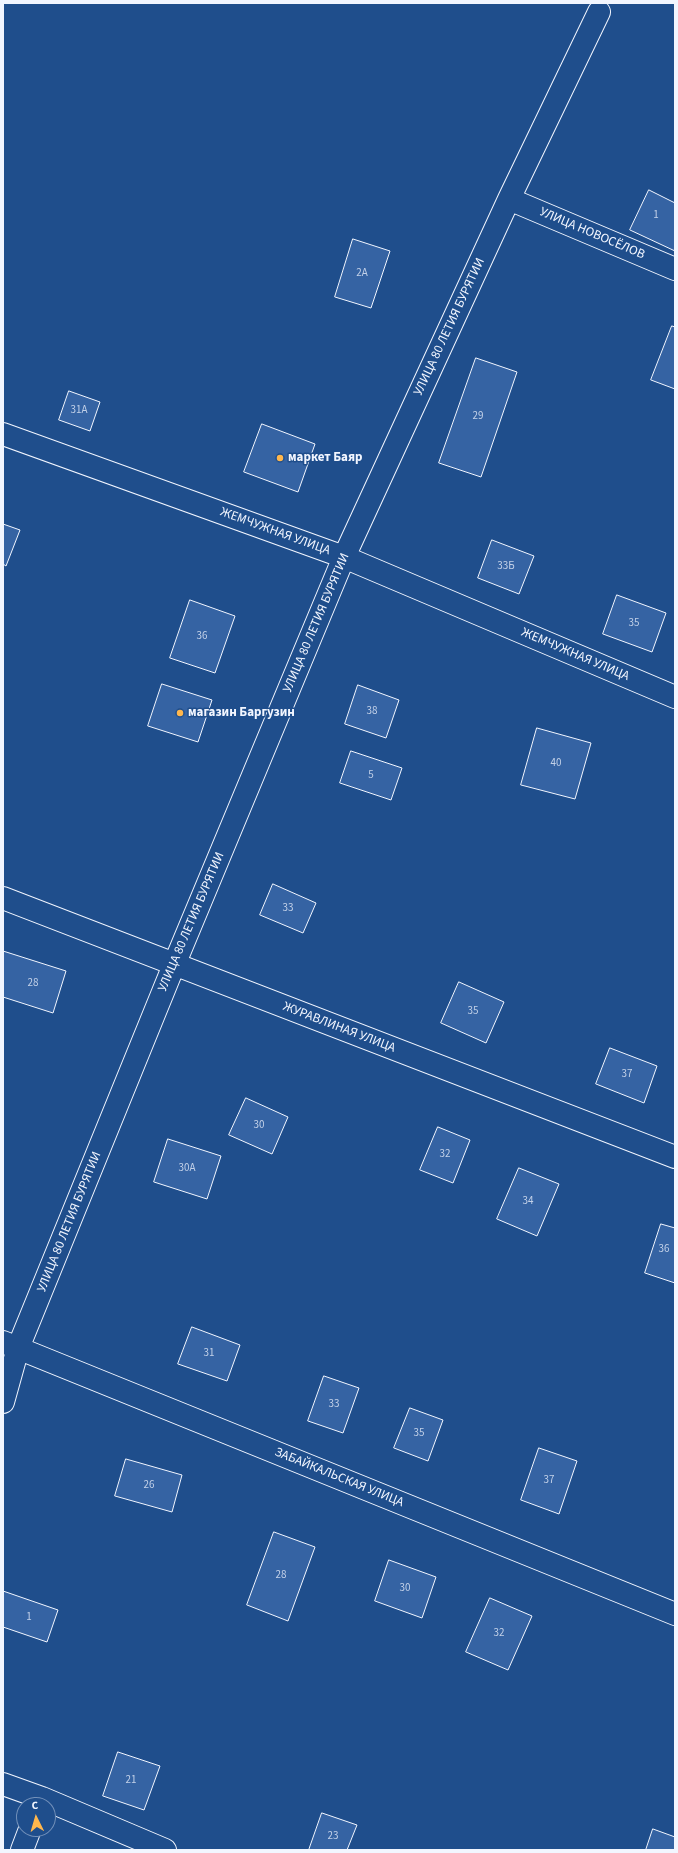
<!DOCTYPE html>
<meta charset="utf-8">
<style>
body{margin:0}
#map{position:relative;width:678px;height:1853px;overflow:hidden;background:#1f4e8c;font-family:"Source Sans 3",sans-serif}
canvas{display:block}
.frame{position:absolute;inset:0;border:4px solid #f2f6ff;pointer-events:none}
.north{position:absolute;left:16px;top:1797px;width:40px;height:40px;box-sizing:border-box;background:#1f4e8c;border:1px solid #7391ba;border-radius:50%;rotate:355deg;font-size:11px;font-weight:700;line-height:16px;text-align:center;color:#f2f6ff}
.north::after{content:'';display:block;margin:auto;width:14px;height:18px;background:#ffb74d;clip-path:polygon(50% 0,100% 100%,50% 72%,0 100%)}
</style>
<div id="map">
<canvas width="678" height="1853"></canvas>
<div class="frame"></div>
<div class="north">С</div>
</div>
<script>
const context = document.querySelector('canvas').getContext('2d');
context.lineJoin = 'round';
function fillPath(path, color) {
  context.fillStyle = color;
  context.fill(path, 'evenodd');
}
function strokePath(path, color, width, dash) {
  context.strokeStyle = color;
  context.lineWidth = width;
  context.lineCap = dash ? 'butt' : 'round';
  context.setLineDash(dash || []);
  context.stroke(path);
}
function label(font, color, halo, rows, align = 'center') {
  context.font = font + ' "Source Sans 3",sans-serif';
  context.lineWidth = 3;
  context.setLineDash([]);
  context.textBaseline = 'middle';
  context.strokeStyle = halo;
  context.fillStyle = color;
  for (const [text, x, y, turn = 0] of rows) {
    context.save();
    context.translate(x, y);
    context.rotate((+turn || 0) * Math.PI / 180);
    context.textAlign = isNaN(turn) ? turn : align;
    if (halo) context.strokeText(text, 0, 0);
    context.fillText(text, 0, 0);
    context.restore();
  }
}
const building = new Path2D(`
 M649 190 675 203V251L630 230Z
 M353 239 390 251 371 308 335 297Z
 M672 326 675 327V389L651 380Z
 M476 358 517 372 481 477 439 463Z
 M69 391 100 402 90 431 59 420Z
 M262 424 315 444 298 492 244 472Z
 M3 524 20 530 6 566 3 564Z
 M492 540 534 556 519 594 478 578Z
 M617 595 666 613 652 652 603 634Z
 M190 600 235 616 215 673 170 658Z
 M162 684 212 700 198 742 148 726Z
 M358 685 399 700 386 738 345 724Z
 M537 728 591 743 575 799 521 785Z
 M351 751 402 768 391 800 340 783Z
 M273 884 316 903 303 933 260 915Z
 M3 951 66 971 53 1013 3 997Z
 M459 982 504 1002 486 1043 441 1023Z
 M610 1048 657 1066 644 1103 596 1084Z
 M246 1098 288 1117 272 1154 229 1135Z
 M438 1127 470 1140 453 1183 420 1170Z
 M168 1139 221 1156 207 1199 154 1182Z
 M519 1168 559 1184 537 1236 497 1219Z
 M661 1224 675 1228V1283L645 1273Z
 M192 1327 240 1345 227 1381 178 1364Z
 M324 1376 359 1388 343 1433 308 1421Z
 M410 1408 443 1420 428 1461 394 1448Z
 M539 1448 577 1461 559 1514 521 1500Z
 M126 1459 182 1475 172 1512 115 1496Z
 M274 1532 315 1547 288 1621 247 1605Z
 M389 1560 436 1577 422 1618 375 1601Z
 M3 1591 58 1610 47 1642 3 1627Z
 M490 1598 532 1616 508 1670 466 1652Z
 M118 1752 160 1766 144 1810 103 1796Z
 M322 1813 357 1825 347 1850H309Z
 M653 1829 675 1837V1850H646Z`);
fillPath(building, '#3563a3');
strokePath(building, '#f2f6ff', 1);
const minor = new Path2D(`
 M509 199 675 269
 M3 434 344 557 675 697
 M3 898 675 1157
 M3 1342 675 1614
 M3 1402 18 1348 174 965 344 557 509 199 599 12
 M3 1784 42 1798 165 1850
 M22 1850 30 1829`);
strokePath(minor, '#f2f6ff', 24);
strokePath(minor, '#1f4e8c', 22);
for (const [x, y, r, color] of [
 [280,458,4,"#ffb74d"],
 [180,713,4,"#ffb74d"]
]) {
  const dot = new Path2D();
  dot.arc(x, y, r, 0, 2 * Math.PI);
  context.fillStyle = color;
  context.fill(dot);
  strokePath(dot, '#1f4e8c', 1.5);
}
label('11px', '#c3d1e8', null, [
 ["1",656,216],
 ["2А",362,274],
 ["31А",79,411],
 ["29",478,417],
 ["33Б",506,567],
 ["35",634,624],
 ["36",202,637],
 ["38",372,712],
 ["40",556,764],
 ["5",371,776],
 ["33",288,909],
 ["28",33,984],
 ["35",473,1012],
 ["37",627,1075],
 ["30",259,1126],
 ["32",445,1155],
 ["30А",187,1169],
 ["34",528,1202],
 ["36",664,1250],
 ["31",209,1354],
 ["33",334,1405],
 ["35",419,1434],
 ["37",549,1481],
 ["26",149,1486],
 ["28",281,1576],
 ["30",405,1589],
 ["1",29,1618],
 ["32",499,1634],
 ["21",131,1781],
 ["23",333,1837]
]);
label('13px', '#f2f6ff', '#1f4e8c', [
 ["УЛИЦА НОВОСЁЛОВ",592,234,23],
 ["УЛИЦА 80 ЛЕТИЯ БУРЯТИИ",450,327,-65],
 ["ЖЕМЧУЖНАЯ УЛИЦА",275,532,20],
 ["УЛИЦА 80 ЛЕТИЯ БУРЯТИИ",317,623,-67],
 ["ЖЕМЧУЖНАЯ УЛИЦА",575,655,23],
 ["УЛИЦА 80 ЛЕТИЯ БУРЯТИИ",192,922,-67],
 ["ЖУРАВЛИНАЯ УЛИЦА",339,1028,21],
 ["УЛИЦА 80 ЛЕТИЯ БУРЯТИИ",70,1222,-68],
 ["ЗАБАЙКАЛЬСКАЯ УЛИЦА",339,1478,22]
]);
label('bold 13px', '#f2f6ff', '#1f4e8c', [
 ["маркет Баяр",288,458],
 ["магазин Баргузин",188,713]
], 'left');
</script>
